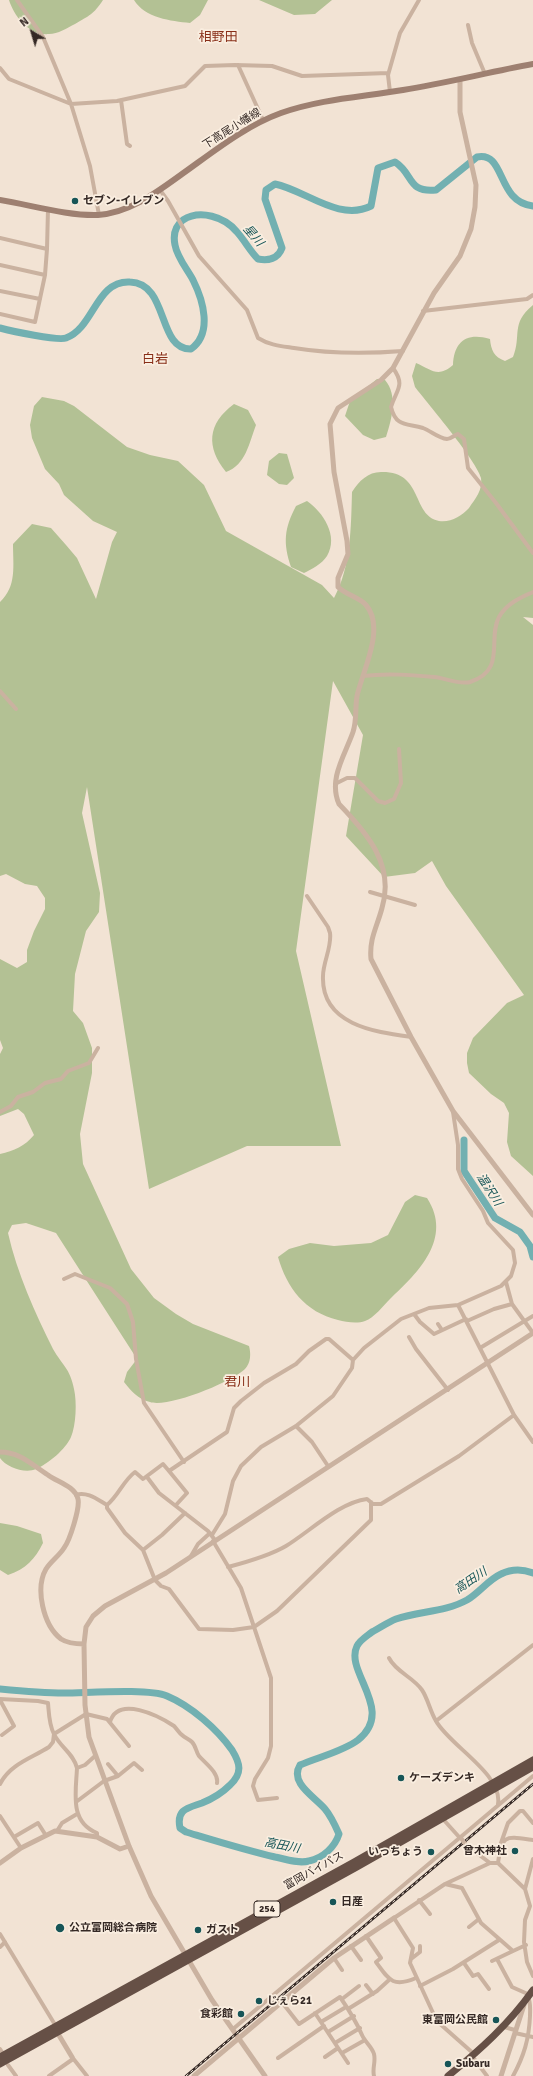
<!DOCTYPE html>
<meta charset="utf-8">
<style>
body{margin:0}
#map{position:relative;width:533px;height:2076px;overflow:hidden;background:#f2e3d4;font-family:Signika,sans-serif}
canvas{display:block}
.north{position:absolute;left:12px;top:12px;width:40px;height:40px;-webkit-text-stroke:3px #faeee0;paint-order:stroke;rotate:322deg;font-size:11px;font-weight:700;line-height:16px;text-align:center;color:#342824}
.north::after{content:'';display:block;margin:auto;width:14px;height:18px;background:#342824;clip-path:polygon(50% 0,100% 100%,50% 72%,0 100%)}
</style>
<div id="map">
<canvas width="533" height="2076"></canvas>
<div class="north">N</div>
</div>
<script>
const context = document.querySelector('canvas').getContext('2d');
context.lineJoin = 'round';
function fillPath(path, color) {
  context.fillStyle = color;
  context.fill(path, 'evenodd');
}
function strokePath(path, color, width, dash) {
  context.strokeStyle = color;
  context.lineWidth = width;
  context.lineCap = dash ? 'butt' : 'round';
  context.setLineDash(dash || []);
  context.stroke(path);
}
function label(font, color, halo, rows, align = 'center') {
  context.font = font + ' Signika,"Noto Sans JP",sans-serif';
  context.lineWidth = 3.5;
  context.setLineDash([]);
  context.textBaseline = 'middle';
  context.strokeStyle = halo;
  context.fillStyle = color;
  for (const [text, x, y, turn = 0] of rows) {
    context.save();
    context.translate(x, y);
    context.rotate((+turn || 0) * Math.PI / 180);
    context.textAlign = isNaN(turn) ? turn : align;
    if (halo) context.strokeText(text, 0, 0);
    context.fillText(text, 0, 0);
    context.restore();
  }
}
fillPath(new Path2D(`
 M9 0H103C93 15 90 15 75 24 67 28 58 34 49 34 29 36 14 16 9 0Z
 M134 0H208L200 15 190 23C171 21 145 18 134 0Z
 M259 0H332L315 14 294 15Z
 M533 305V618L523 617 533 625V1176L511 1156 507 1142 509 1113 504 1103 491 1094 469 1073 467 1063V1053L473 1038 507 1003 524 995 446 886 432 861 415 873 384 877 346 836 363 735 333 681 296 951 341 1146H247L149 1189 87 787 82 813 100 893 99 912 86 931 75 974 73 1011 83 1023 92 1048V1073L80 1134 83 1164 131 1269 154 1298 176 1314 193 1324 249 1346C251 1353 251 1363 245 1369 232 1382 168 1408 150 1402 138 1399 131 1391 124 1382L127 1372 137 1359 56 1233 26 1223 12 1225 8 1233C17 1273 35 1313 53 1349 62 1365 70 1368 74 1389 77 1402 76 1425 71 1437 66 1449 48 1464 36 1469 25 1474 6 1467 0 1458V1154C14 1151 25 1146 34 1135L24 1114 18 1109 0 1116V1054L3 1048 0 1040V959L17 968 27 962V950L34 931 45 909V898L37 886 25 884 6 874 0 876V602C17 586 13 566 13 544L32 524 51 528 66 545 77 558 96 599 112 542 117 532 93 521 64 495 59 484 45 469 32 438 30 425 34 406 42 397 64 401 74 406 127 447 150 455 178 461 204 485 226 531 322 585 334 598C351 567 351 527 352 492 359 481 368 472 381 472 424 471 411 515 439 521 450 523 462 516 469 508 475 499 483 490 481 478 477 461 428 404 415 387L412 376 416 363C432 370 438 378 453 365 454 341 467 332 490 339 491 350 494 357 505 361L513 357C522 335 510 324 533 305Z
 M377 379 385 380C398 395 392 419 386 437L374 440 363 435 345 416 350 401Z
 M234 404 248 410 256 425C249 443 246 465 226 472 206 447 207 424 234 404Z
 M279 453 287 454 294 478 287 485 279 484 267 475 269 461Z
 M307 501C323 512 339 536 327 556 322 564 312 569 304 573L291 567C283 543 284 529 296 506Z
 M415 1195 427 1198C453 1238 419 1272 390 1299 384 1305 374 1318 365 1321 357 1324 346 1322 338 1320 305 1312 287 1288 278 1257L289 1249 310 1243 334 1246 371 1243 388 1235 405 1202Z
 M0 1523 17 1526 41 1534 43 1543C35 1559 26 1569 8 1575L0 1570Z`), '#b3c194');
strokePath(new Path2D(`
 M0 328C11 331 58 341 66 338 94 328 96 280 130 282 169 283 157 350 191 349 213 333 203 300 193 280 187 269 177 257 175 245 173 235 175 226 183 220 200 209 225 217 237 232 245 241 250 251 258 259 268 261 278 259 282 248L265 199 266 190 275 184C305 190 339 222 371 206L378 168 395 162C414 174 407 193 436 190L477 157C506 151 496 202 533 206
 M464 1140V1171L495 1218 520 1232 530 1246 533 1257
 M0 1689C21 1691 43 1693 64 1693 87 1693 148 1688 167 1696 191 1706 217 1729 232 1750 240 1763 243 1773 230 1785 223 1792 212 1799 202 1803 188 1808 176 1809 180 1828L186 1832C216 1841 245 1850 275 1857 286 1859 298 1864 309 1861 323 1858 335 1847 339 1834 335 1825 331 1816 325 1809 315 1797 289 1783 300 1765 318 1757 342 1752 358 1740 396 1710 344 1672 357 1646 360 1640 367 1636 372 1632 380 1628 388 1622 396 1619 419 1611 445 1612 467 1600 479 1593 488 1580 501 1574 511 1569 523 1569 533 1573`), '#72b0b1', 7);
strokePath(new Path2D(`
 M17 0 43 37 71 104 90 166 99 215
 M468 25 472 43 485 74
 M238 65 263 120
 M0 68 9 79 71 104 117 101 185 86 205 66 235 65 272 66 302 76 388 73
 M390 92 388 75 400 33 419 0
 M121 100 127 144 130 146
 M160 190 168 201 199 256 247 310 258 338C269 345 281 346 294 348 331 354 365 354 403 351
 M0 238 47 249 45 275 35 322 0 314
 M47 249 48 209
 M0 265 45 275
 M0 291 40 299
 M423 311 527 299 533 295
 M393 368C406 386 396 390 391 407 396 428 408 423 423 428 431 431 438 438 447 439 451 439 454 435 458 434L464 439 468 468 496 503 533 553
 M363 676C387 673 411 675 434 677 445 678 459 685 470 682 507 670 487 639 499 617 506 604 521 597 533 592
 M0 691 16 709
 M335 784 347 778H355L378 801 385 803 394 799 401 783 399 749
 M307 896 328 927 330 933C332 947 323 962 323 976 321 1025 375 1032 411 1037
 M0 1112 11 1106 18 1097 33 1092 45 1083 61 1079 68 1071 89 1063 98 1048
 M64 1279 75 1274 110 1288 127 1304 133 1322 136 1359 144 1403 184 1462
 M506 1282 512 1304 533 1333
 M458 1305 514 1415 533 1442
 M414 1314 420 1322 434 1334 466 1319
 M467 1321 494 1309 512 1304
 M438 1324 442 1330
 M409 1337 416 1349 448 1390
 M480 1348 533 1316
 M296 1426 312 1442 328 1466
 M169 1471 187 1493 176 1505
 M147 1477 159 1493 208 1531 215 1540
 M76 1495C87 1491 98 1500 107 1505V1508L125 1533 143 1550 155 1580 161 1586 169 1589 199 1629 233 1630 254 1627 277 1611 371 1520V1502
 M107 1505C119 1495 123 1481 135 1472L143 1479 163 1464 169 1471 227 1432 234 1408 241 1401 264 1383 296 1364 309 1351 326 1339H329L353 1360
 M212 1535 225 1514 233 1481 241 1466 261 1447 296 1426 333 1396 352 1368 353 1360 364 1348 401 1319 429 1308 458 1305 501 1286 511 1276 515 1263 513 1250 488 1223 483 1211 462 1179 458 1169V1145L453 1112
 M213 1541 241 1588 271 1678V1746L268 1758 255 1779 253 1786 258 1800 277 1798
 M143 1550 162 1535 185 1513
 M191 1556 198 1544 210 1533
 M228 1567C247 1562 269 1556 286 1546 309 1532 340 1502 367 1499L373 1504H381L459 1456 514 1415
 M389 1658C396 1672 413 1677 422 1690 428 1699 430 1711 436 1721 449 1745 503 1774 498 1804
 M0 1699 38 1701 48 1703C49 1714 49 1725 54 1734 60 1747 74 1754 77 1768 76 1792 69 1822 97 1833V1837
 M0 1700 14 1726 2 1735
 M436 1721 533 1645
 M110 1722C118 1695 159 1716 174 1726 177 1729 179 1733 182 1735 185 1738 189 1739 192 1742 196 1746 196 1752 199 1756 205 1763 219 1773 217 1783
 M108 1764 118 1776
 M77 1768 85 1765 95 1756
 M0 1784C10 1764 32 1758 49 1747L53 1742 54 1734 86 1714 107 1719 129 1746
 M76 1802 104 1781 118 1776 134 1763 142 1770
 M0 1816 21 1848
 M442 1818 460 1838
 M57 1831 62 1823 77 1814
 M14 1837 38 1823 45 1834
 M501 1843 508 1823 520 1811H523L533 1823
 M466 1845 490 1863
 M498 1863C502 1834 505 1836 533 1840
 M445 1884 462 1888 481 1923 513 1951 526 1945
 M525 1889 533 1859
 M419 1900 430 1914
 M469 1927 479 1919
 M0 1934 57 2028
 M366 1936 381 1958 376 1962C389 1980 393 1988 416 1978
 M351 1946 361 1960
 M0 1947 5 1942
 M334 1958 342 1970
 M411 1959 420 1952V1946
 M497 1959 512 1987 530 1995
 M492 1961 513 1951
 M464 1963 473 1976 478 1974 489 1989
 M366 1985 373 1994
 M420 1986 453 1969 499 1940
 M342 1999 359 1986
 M281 2001 299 2024 340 1997C349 2010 356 2021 362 2035 365 2042 372 2047 374 2054 376 2062 372 2068 374 2076
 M348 2009 377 1991 389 1980
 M315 2013 348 2063
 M321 2022 346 2007
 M504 2027 515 2030
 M233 2029 533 1776
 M328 2032 354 2016
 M515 2033 533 2037
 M335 2043 360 2028
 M0 2049 4 2055
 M342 2053 365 2040
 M474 2054 439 2023 434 2015 410 1963 413 1948 394 1918 445 1884 490 1863H498L525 1889 530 1906 525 1920 524 1942 527 1962 533 1976
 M472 2056 487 2076
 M72 2057 87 2076
 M325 2057 338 2048
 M278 2058 324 2026
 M8 2065 16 2076
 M49 2076 73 2059
 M513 2076C524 2056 529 2039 530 2016 530 2010 531 2003 528 1997`), '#cab2a0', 4);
strokePath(new Path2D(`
 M460 80V112L476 185 475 207 471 229 460 256 434 293 393 368 381 380 338 408 330 424 334 472 347 541 348 554 338 578V587C346 595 359 597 366 605 386 628 362 672 357 696 355 707 357 720 353 732 345 755 328 779 339 804 367 833 395 865 382 908 377 927 369 939 371 959L411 1037 453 1111 533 1215
 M0 1452C20 1452 32 1465 48 1475 57 1482 75 1486 78 1499 80 1508 70 1540 64 1548 59 1556 51 1561 46 1569 35 1588 43 1625 61 1639 67 1643 76 1644 84 1644
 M0 1863 21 1848 55 1831 97 1837 120 1849 129 1846
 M57 2032 72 2057
 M194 2076 334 1958 394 1918
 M265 2076 212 2000 151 1896 129 1846 89 1737 85 1705 84 1644 86 1627 93 1616 105 1606 166 1573 533 1333
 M501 2076 524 2005`), '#cab2a0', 5);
strokePath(new Path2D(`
 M0 200C31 205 67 216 98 215 130 213 157 192 182 174 213 152 245 126 281 113 321 99 362 97 403 90 447 83 489 72 533 64`), '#9e8071', 6);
strokePath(new Path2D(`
 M0 2057 354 1862 533 1760
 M0 2064 357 1867 533 1767
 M448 2076C480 2050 509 2024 533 1990`), '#665046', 7);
const rail = new Path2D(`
 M186 2076 533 1784`);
strokePath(rail, '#342824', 2.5);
strokePath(rail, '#faeee0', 1, [3]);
strokePath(new Path2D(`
 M370 892 415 905
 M461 1838 466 1845`), '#cab2a0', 4);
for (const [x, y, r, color] of [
 [75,201,4,"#175557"],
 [401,1778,4,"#175557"],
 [515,1851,4,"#175557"],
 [431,1852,4,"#175557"],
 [333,1902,4,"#175557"],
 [60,1928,5,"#175557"],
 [198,1930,4,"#175557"],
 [259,2001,4,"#175557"],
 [241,2014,4,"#175557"],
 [496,2020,4,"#175557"],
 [448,2064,4,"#175557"]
]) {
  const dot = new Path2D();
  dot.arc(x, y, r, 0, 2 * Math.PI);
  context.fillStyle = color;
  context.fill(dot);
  strokePath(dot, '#faeee0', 1.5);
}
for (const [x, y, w] of [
 [267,1909,26]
]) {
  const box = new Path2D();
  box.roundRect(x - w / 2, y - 8, w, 16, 3);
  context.fillStyle = '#faeee0';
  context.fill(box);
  strokePath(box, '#342824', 1);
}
label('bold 10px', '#342824', null, [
 ["254",267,1909]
]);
label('11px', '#342824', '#faeee0', [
 ["下高尾小幡線",232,129,-32],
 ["富岡バイパス",314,1871,-29]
]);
label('bold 11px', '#342824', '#faeee0', [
 ["セブン-イレブン",83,201],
 ["ケーズデンキ",409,1778],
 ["曾木神社",507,1851,"right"],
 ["いっちょう",423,1852,"right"],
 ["日産",341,1902],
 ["公立富岡総合病院",69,1928],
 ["ガスト",206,1930],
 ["じぇら21",267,2001],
 ["食彩館",233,2014,"right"],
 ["東富岡公民館",488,2020,"right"],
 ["Subaru",456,2064]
], 'left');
label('italic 12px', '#175557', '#faeee0', [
 ["星川",253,236,49],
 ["温沢川",489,1190,57],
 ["高田川",471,1581,-34],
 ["高田川",282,1846,11]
]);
label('13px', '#882f18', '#faeee0', [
 ["相野田",218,38],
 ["白岩",155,360],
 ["君川",237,1383]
]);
</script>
